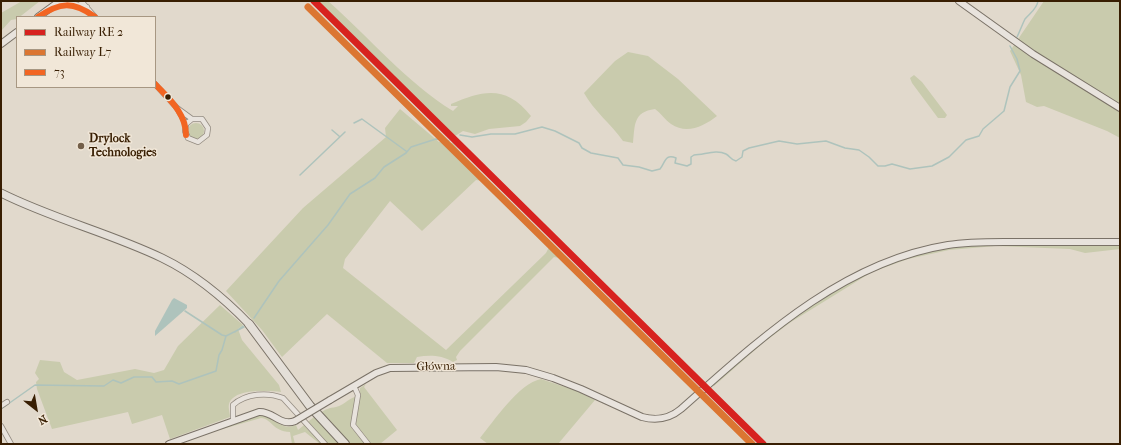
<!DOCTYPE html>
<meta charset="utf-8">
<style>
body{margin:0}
#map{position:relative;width:1121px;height:445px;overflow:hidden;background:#e1d9cc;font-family:"IM FELL French Canon",serif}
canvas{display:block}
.frame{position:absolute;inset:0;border:2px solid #381e02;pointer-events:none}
.legend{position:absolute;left:16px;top:16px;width:140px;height:72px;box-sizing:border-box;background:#f1e7d8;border:1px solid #a79782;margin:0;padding:5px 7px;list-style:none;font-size:12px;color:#381e02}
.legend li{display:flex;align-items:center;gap:8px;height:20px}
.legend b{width:20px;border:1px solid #a79782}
.north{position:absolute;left:16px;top:389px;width:40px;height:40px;-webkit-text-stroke:3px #f1e7d8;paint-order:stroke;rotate:149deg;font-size:11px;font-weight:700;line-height:16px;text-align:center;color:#381e02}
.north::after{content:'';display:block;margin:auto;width:14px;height:18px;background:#381e02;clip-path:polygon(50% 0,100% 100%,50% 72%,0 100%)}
</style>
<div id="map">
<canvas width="1121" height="445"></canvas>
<div class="frame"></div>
<ul class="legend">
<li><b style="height:5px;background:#d7221f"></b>Railway RE 2</li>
<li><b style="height:5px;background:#db7632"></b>Railway L7</li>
<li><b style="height:5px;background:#f26522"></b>73</li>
</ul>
<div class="north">N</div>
</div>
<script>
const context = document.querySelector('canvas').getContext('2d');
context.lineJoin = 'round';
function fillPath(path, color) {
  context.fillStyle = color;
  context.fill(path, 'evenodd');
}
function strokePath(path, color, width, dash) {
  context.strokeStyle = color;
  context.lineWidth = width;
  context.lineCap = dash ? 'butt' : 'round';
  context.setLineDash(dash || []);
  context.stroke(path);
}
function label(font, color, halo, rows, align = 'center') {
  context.font = font + ' "IM FELL French Canon",serif';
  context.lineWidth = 3;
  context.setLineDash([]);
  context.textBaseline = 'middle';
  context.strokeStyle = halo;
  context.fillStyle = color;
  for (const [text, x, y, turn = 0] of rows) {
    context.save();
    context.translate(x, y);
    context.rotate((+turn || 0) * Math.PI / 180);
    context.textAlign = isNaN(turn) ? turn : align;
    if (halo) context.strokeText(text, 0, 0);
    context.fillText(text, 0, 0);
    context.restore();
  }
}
fillPath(new Path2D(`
 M22 1H40L17 19 11 20 1 31V13Z
 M318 1H328C370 38 406 82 453 111L458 106H451V104C484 90 506 85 531 116L526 122 520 126 489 129 475 134 463 131 455 136Z
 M1044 1H1120V138L1107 131 1044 106 1037 107 1026 102 1021 75 1010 51Z
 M628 52 648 56 678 79 717 116C704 126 687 135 671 124 665 120 661 113 655 109 633 112 635 125 633 143L623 141C611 124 594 111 584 93L615 61Z
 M914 75 922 82 947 115 945 118H938L912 83 910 78Z
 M400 109 439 142 453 143 483 181 476 180 422 231 390 201 345 259 343 268 446 350 546 253 549 247 548 242 564 259 554 257 460 351 456 357 457 360 453 362C441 355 430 355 417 357L414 363H387L327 314 282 357 262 330 226 291 303 208 386 137 385 128Z
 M188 131a8 8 0 1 1 16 0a8 8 0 1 1-16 0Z
 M997 243 1120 244V249L1085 253 1070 249 996 246 949 250 908 259 872 272 791 322 763 343 714 386 712 384C769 334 833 279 907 256 936 247 967 245 997 243Z
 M220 305 243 325 238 329 242 340 279 385 281 392C268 391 234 388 229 404 228 408 230 413 230 417L170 439 162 415 132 424 128 412 52 429 37 389 36 382 39 379 35 373 40 360 60 362 64 372 77 380 135 369 154 373 164 370 178 346Z
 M541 379 577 391 595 400 558 444H488L480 438C494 421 519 383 541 379Z
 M366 384 364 387 397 430 380 444H351L320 413C326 409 329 408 336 407 345 405 350 396 360 396V388Z
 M260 415C274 415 280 432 296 425L298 430 314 417 340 444H320L305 432 293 436 295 444H292L290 432C272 431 272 419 261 418L212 432Z`), '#c9cbad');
fillPath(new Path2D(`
 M174 298 187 305V308L155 336V331L172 300Z`), '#aec3bc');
strokePath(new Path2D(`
 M1017 37C1020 31 1022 25 1025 19 1030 13 1037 9 1038 1
 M354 123 362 119 406 151
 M332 130 339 136
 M460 135 472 137 491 134H515L542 127 555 131 579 143 582 148 591 153 618 158 623 165 639 167 652 171 660 169C665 163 665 153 676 158L675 163 687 166 691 164V157L694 155C704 155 716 149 726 154 730 156 731 160 736 161L742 157 743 151 749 148 779 141 797 144 826 141 845 148 859 150 869 157 878 166H885L892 164 910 169 932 166 949 157 966 140 979 136 983 129 1004 111 1010 87 1020 71 1017 59 1010 46
 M300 175 345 132
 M185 311 222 335 226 336
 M254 318 279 281 328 225 350 194 375 178 384 167 406 153 411 147 436 139 449 141
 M235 332 243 326
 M1 409 35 385 104 386 113 380 121 383 134 377H152L156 382 172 381 179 384 216 371 219 355 222 350 226 336 244 327`), '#aec3bc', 1.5);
const street = new Path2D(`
 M81 1 95 17
 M57 4 70 3 87 7
 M155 84 177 108 192 119
 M177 108 186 124 185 131 188 138 198 142 207 135 208 128 202 119H192L186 124
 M354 386 358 395 353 425 368 444
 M1 406 7 402
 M233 421V405C246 393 268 392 283 398L325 444
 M1 426 11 444`);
const secondary = new Path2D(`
 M959 1 1033 54 1120 108
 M38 17 60 1
 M1 44 17 32
 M330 400 376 373 390 368 496 367 526 370 553 378 581 389 642 417C657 421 669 419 681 409 759 340 841 262 948 245 972 241 998 242 1023 242 1055 242 1088 242 1120 242
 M169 444 259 412C273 411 281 427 295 421`);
const primary = new Path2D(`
 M1 193C53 219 110 233 162 258 195 274 224 298 249 324`);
const highway = new Path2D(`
 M249 324 310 406 345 444`);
strokePath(street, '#938b80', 6);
strokePath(secondary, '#7a7267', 8);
strokePath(primary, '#7a7267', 9);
strokePath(highway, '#7a7267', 10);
strokePath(street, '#e8e3dd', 4.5);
strokePath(secondary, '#e8e3dd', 6);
strokePath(primary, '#e4dfd8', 7);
strokePath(highway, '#e4dfd8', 8);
const secondaryBridge = new Path2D(`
 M295 421 330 400`);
strokePath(secondaryBridge, '#7a7267', 8, []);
strokePath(secondaryBridge, '#e8e3dd', 6);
strokePath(new Path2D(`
 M38 17C60 2 73 1 95 17
 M155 84C169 99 186 113 186 135`), '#f26522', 6);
strokePath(new Path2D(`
 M314 1 763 444`), '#d7221f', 7);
strokePath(new Path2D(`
 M308 7 752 444`), '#db7632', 7);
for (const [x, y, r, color] of [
 [168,97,3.5,"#381e02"],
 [81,146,4,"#735f49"]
]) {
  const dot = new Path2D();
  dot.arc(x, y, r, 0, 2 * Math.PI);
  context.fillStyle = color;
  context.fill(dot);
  strokePath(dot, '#f1e7d8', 1.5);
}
label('bold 12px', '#381e02', '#f1e7d8', [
 ["Drylock",89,139],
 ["Technologies",89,153]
], 'left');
label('12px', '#381e02', '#f1e7d8', [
 ["Główna",436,367,-1]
]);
</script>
